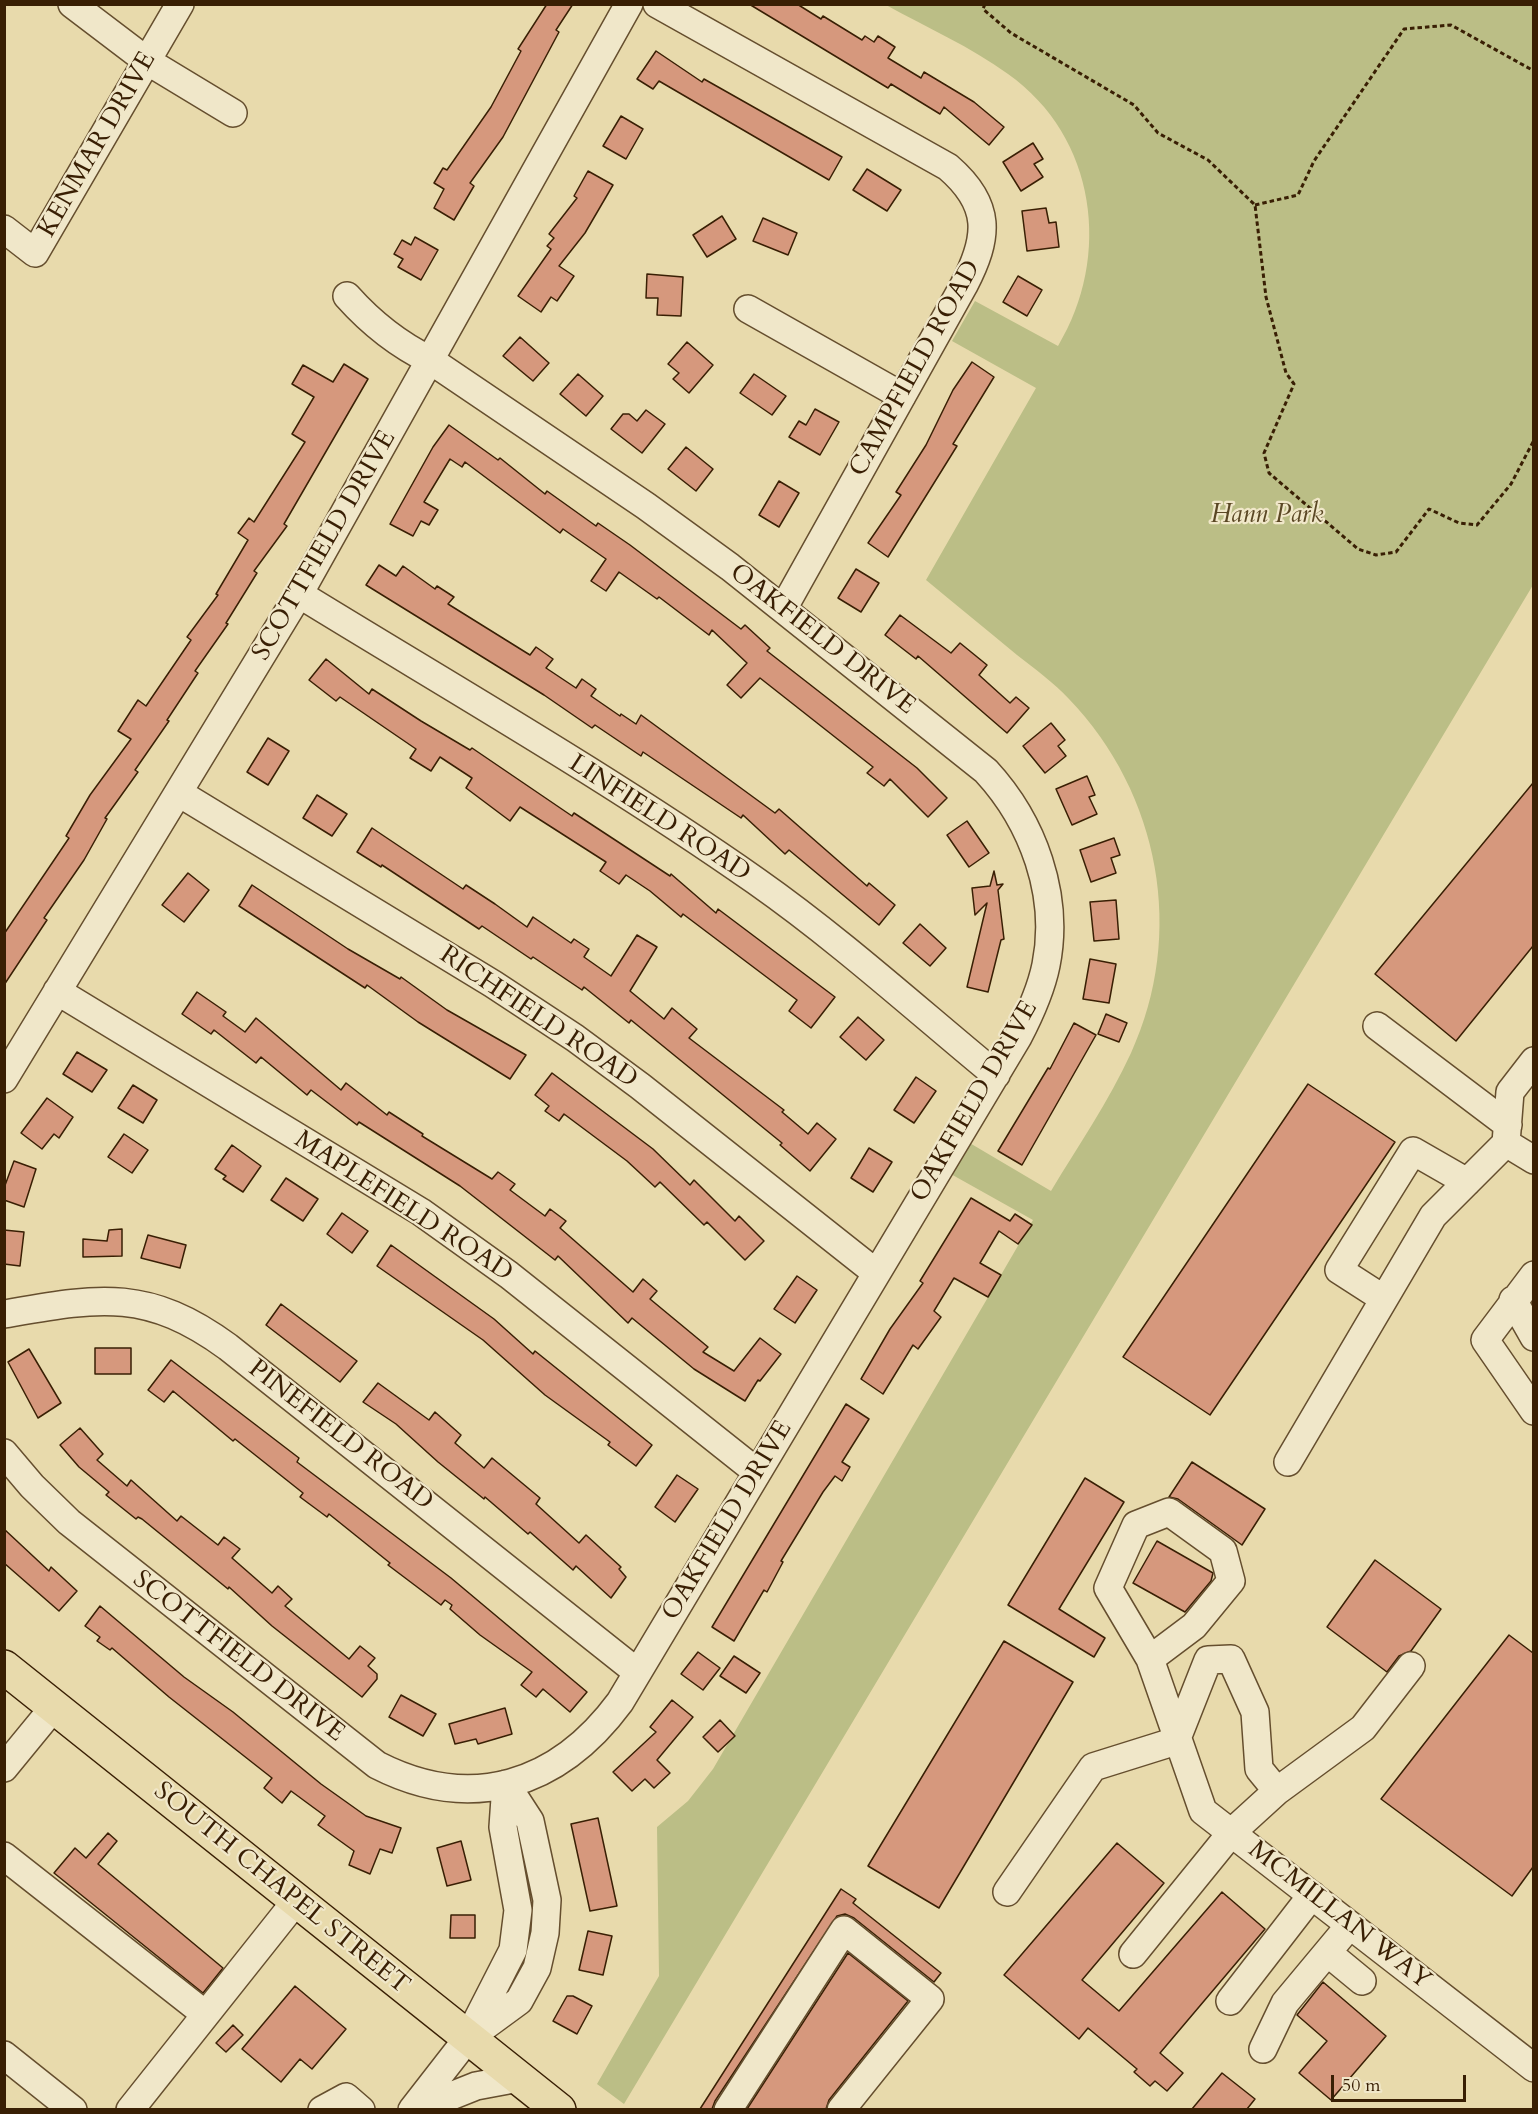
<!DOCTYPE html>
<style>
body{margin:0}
#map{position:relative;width:1538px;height:2114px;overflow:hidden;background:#e8daac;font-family:Cardo,serif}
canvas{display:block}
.frame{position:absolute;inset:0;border:6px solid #391f04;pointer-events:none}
.scale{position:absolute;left:1331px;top:2075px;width:135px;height:27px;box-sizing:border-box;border:3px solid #391f04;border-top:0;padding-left:8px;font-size:18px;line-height:21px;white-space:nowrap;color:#391f04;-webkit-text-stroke:4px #f0e7c9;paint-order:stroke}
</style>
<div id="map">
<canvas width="1538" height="2114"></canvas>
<div class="frame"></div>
<div class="scale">50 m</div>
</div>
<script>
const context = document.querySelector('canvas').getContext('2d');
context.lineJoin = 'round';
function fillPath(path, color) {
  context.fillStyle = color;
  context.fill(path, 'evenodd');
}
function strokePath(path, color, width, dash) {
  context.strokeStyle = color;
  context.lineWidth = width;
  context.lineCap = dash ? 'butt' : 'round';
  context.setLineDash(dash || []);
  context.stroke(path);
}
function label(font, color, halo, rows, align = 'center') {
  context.font = font + ' Cardo,serif';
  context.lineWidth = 4.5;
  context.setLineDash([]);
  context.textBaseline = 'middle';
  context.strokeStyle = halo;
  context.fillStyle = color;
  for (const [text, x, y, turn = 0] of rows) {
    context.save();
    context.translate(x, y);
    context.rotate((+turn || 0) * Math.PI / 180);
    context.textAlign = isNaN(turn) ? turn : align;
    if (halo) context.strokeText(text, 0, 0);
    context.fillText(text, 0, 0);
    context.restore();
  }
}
fillPath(new Path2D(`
 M886 5H1533V585L624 2104 597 2084 659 1976 657 1827 688 1801 713 1769 1033 1220 949 1173 968 1142 1051 1191C1078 1146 1109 1101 1131 1053 1186 934 1160 794 1069 699 1054 683 1035 669 1017 655 987 630 956 605 926 580L1036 388 952 341 975 301 1058 346C1112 257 1097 137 1008 74 971 47 926 27 886 5Z`), '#bbbe86');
const building = new Path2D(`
 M547 4H573L556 30 559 32 503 137 470 183 474 186 454 220 434 208 444 189 434 183 443 168 447 170 491 107 521 51 518 49Z
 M749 4H797L821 19 823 16 862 40 865 36 874 42 878 36 895 47 888 58 921 78 924 72 974 102 1004 127 989 145 944 107 940 114 891 84 888 88Z
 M656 51 702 82 704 79 842 157 829 180 659 81 653 89 637 79Z
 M621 116 643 129 626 159 603 146Z
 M1033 143 1043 159 1034 164 1043 177 1021 191 1003 162Z
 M867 169 901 190 887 211 853 190Z
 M588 171 613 185 585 233 559 266 574 276 557 301 551 297 541 312 518 296 551 249 547 246 554 238 549 234 577 198 574 196Z
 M1046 208 1049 223 1056 222 1059 247 1027 251 1022 211Z
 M722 216 736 239 707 257 693 235Z
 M763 218 797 233 788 255 753 241Z
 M415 237 438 250 421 280 398 267 403 259 394 254 402 240 411 245Z
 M647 274 683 277 681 316 657 315 658 298H646Z
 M1018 276 1042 290 1027 316 1003 302Z
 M520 337 549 363 533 381 503 356Z
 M687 342 713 365 689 393 673 379 679 373 668 364Z
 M972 362 994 377 953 444 957 446 888 557 868 543 901 495 896 492 926 445 953 390Z
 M344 364 368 379 284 524 287 526 254 571 257 573 226 623 228 624 195 671 198 673 167 720 169 721 135 770 138 772 105 818 107 819 84 860 44 918 47 920 4 985V934L69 838 66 836 90 795 131 739 118 731 138 700 146 706 191 640 187 637 218 595 216 594 248 540 238 533 249 518 254 522 305 442 292 434 314 397 292 384 303 365 333 382Z
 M578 374 603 396 586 416 560 394Z
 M754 374 786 396 772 415 740 393Z
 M815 409 839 422 820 455 789 437 799 421 806 425Z
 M646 410 665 424 642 453 611 429 623 414H629L637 421Z
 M449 425 498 460 500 458 545 494 547 491 596 526 598 523 630 545 741 629 745 625 770 648 767 651 917 768 947 798 928 817 890 779 884 786 867 773 873 767 760 678 741 698 727 685 747 663 712 630 709 635 659 597 657 599 619 572 606 591 591 581 606 559 563 529 560 533 465 462 462 467 450 459 424 502 438 510 429 525 421 521 413 536 390 524 433 447Z
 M686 447 713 469 696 491 668 469Z
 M779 481 799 493 779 527 759 515Z
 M379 565 396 576 403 566 435 589 437 586 454 597 448 604 530 655 536 647 553 659 546 668 576 688 582 679 596 689 591 696 620 716 621 714 636 724 641 715 775 813 779 809 867 886 869 883 895 905 879 925 789 850 785 854 743 815 741 818 643 752 641 756 595 725 592 728 544 695 366 585Z
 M856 569 879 583 861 612 838 598Z
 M900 615 951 653 960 643 987 665 979 675 1010 703 1016 697 1029 708 1007 733 918 656 916 659 885 635Z
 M326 659 369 694 372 689 421 721 470 750 472 748 572 816 574 813 670 876 671 874 716 913 718 909 835 997 811 1028 789 1011 797 1000 683 914 681 917 650 891 626 875 619 884 600 871 606 862 520 807 510 821 466 788 472 778 440 757 431 771 410 758 416 749 340 697 336 701 309 680Z
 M1051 723 1065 740 1058 746 1066 756 1045 773 1023 746Z
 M268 738 289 751 268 785 247 772Z
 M1087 776 1095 795 1089 797 1097 814 1072 825 1056 789Z
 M1533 783V946L1456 1041 1375 974Z
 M317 795 347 814 332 836 303 818Z
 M967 821 989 853 969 867 947 835Z
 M372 828 463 889 466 885 495 904 527 927 533 917 571 943 574 939 589 949 584 957 611 976 637 935 657 947 630 991 664 1019 672 1008 697 1029 689 1038 784 1110 782 1112 808 1134 817 1123 836 1139 810 1171 780 1145 782 1143 631 1020 629 1023 584 987 582 990 533 957 531 959 482 926 479 929 382 865 381 867 357 852Z
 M1114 838 1120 855 1111 858 1116 873 1091 882 1080 850Z
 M994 871 997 885 1003 884 998 890 1004 939 1001 940 988 992 967 987 987 903 975 915 972 888 990 886Z
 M188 873 209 890 184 922 162 905Z
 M252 885 348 949 400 979 401 977 447 1010 526 1055 510 1079 418 1022 367 985 365 988 239 906Z
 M1116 900 1119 939 1094 941 1090 902Z
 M920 924 946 948 930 966 903 943Z
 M1090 959 1116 964 1109 1003 1083 999Z
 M197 992 226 1012 223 1016 245 1032 256 1018 341 1090 346 1083 387 1115 389 1112 423 1134 422 1136 492 1179 498 1172 515 1184 510 1190 545 1216 550 1209 566 1221 560 1228 633 1292 643 1279 657 1291 650 1299 708 1347 703 1352 734 1371 760 1338 781 1354 760 1381 758 1380 745 1401 694 1369 632 1318 628 1323 558 1256 555 1260 460 1186 359 1122 357 1125 311 1090 307 1095 261 1057 256 1063 214 1030 211 1034 182 1014Z
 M1106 1014 1127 1023 1119 1042 1098 1034Z
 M858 1017 884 1040 866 1060 840 1037Z
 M1074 1023 1096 1035 1022 1165 998 1151 1048 1068 1050 1069Z
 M77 1052 107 1070 92 1092 63 1074Z
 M552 1073 653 1149 690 1185 694 1180 735 1221 739 1216 764 1241 745 1260 707 1222 704 1225 660 1182 655 1187 627 1161 564 1114 559 1121 545 1111 549 1106 535 1095Z
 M916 1077 936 1091 914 1123 894 1110Z
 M1308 1084 1395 1142 1210 1415 1123 1357Z
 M133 1085 157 1100 143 1123 118 1108Z
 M47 1098 73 1117 59 1138 54 1134 42 1149 21 1133Z
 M124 1134 148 1150 132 1173 108 1157Z
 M232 1145 261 1166 243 1192 223 1179 226 1176 215 1169Z
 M869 1148 892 1162 873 1192 851 1178Z
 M14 1161 36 1169 24 1207 4 1200V1188Z
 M286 1178 318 1199 303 1221 271 1200Z
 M971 1198 1010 1221 1015 1214 1032 1225 1018 1244 999 1231 980 1263 1001 1275 988 1297 954 1278 934 1311 941 1317 918 1349 913 1345 883 1394 861 1379 890 1329 923 1283 920 1281Z
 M342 1213 368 1231 352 1253 327 1234Z
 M122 1229V1256L83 1257V1239L107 1241 109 1230Z
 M4 1230 24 1232 20 1266 4 1264Z
 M148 1235 186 1245 180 1268 141 1258Z
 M391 1245 494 1319 533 1354 535 1351 652 1445 636 1466 608 1445 610 1442 545 1395 483 1340 377 1266Z
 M797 1276 817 1290 795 1323 774 1309Z
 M281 1304 357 1361 340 1382 266 1325Z
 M95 1348H131V1374H95Z
 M29 1349 61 1403 38 1418 8 1362Z
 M171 1360 299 1458 297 1462 451 1578 587 1692 570 1712 543 1689 536 1697 521 1685 532 1672 480 1635 450 1609 452 1605 445 1600 441 1605 388 1565 390 1563 329 1514 327 1517 300 1497 303 1493 235 1439 233 1441 173 1391 164 1402 148 1390Z
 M378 1383 429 1420 435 1412 461 1435 455 1443 484 1468 492 1458 540 1498 536 1504 579 1543 586 1535 621 1567 619 1569 626 1577 611 1598 576 1566 573 1570 530 1532 528 1534 485 1497 484 1499 438 1462 396 1424 363 1402Z
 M846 1404 869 1419 842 1462 850 1467 842 1481 835 1476 823 1492 781 1561 783 1562 767 1592 764 1590 734 1641 712 1627Z
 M80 1428 103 1454 97 1460 127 1486 131 1480 177 1521 181 1516 218 1545 224 1537 240 1549 232 1558 272 1593 278 1586 292 1599 285 1606 349 1659 360 1646 375 1658 368 1666 377 1674V1679L362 1697 272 1626 229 1587 228 1589 142 1519 138 1517 136 1519 106 1495 109 1492 79 1467 60 1445Z
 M1192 1462 1265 1509 1242 1545 1178 1499 1169 1497Z
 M677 1475 698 1489 675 1522 655 1507Z
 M1085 1478 1124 1502 1059 1609 1105 1638 1094 1657 1008 1605Z
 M4 1529 49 1571 51 1567 77 1591 59 1611 4 1563Z
 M1157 1541 1213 1573 1211 1581 1185 1612 1133 1583Z
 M1375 1560 1441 1609 1411 1651 1399 1656 1387 1672 1327 1627Z
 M100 1606 184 1677 233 1712 321 1784 366 1816 401 1828 392 1853 380 1849 370 1874 349 1865 354 1851 318 1825 325 1816 291 1791 282 1803 264 1788 272 1778 169 1697 112 1648 110 1650 97 1641 100 1637 85 1626Z
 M1509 1635 1533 1653V1867L1512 1896 1381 1799Z
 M1004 1641 1073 1682 939 1908 868 1866Z
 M698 1652 720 1668 703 1690 681 1674Z
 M734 1656 760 1673 746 1693 720 1676Z
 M401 1695 436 1714 423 1736 389 1717Z
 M672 1700 693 1717 657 1760 670 1773 654 1788 645 1779 632 1791 613 1772 656 1732 650 1727Z
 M505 1708 512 1734 478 1744 476 1739 455 1744 449 1724Z
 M720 1720 735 1736 718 1752 703 1737Z
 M598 1818 617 1906 590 1911 571 1824Z
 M108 1833 117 1841 98 1864 223 1968 203 1993 54 1873 75 1848 86 1858Z
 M461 1841 471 1880 447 1886 437 1848Z
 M1117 1843 1164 1883 1082 1980 1119 2011 1222 1892 1265 1929 1160 2053 1183 2073 1167 2091 1155 2081 1150 2086 1134 2072 1137 2069 1088 2028 1079 2039 1004 1975Z
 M841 1889 856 1899 853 1903 941 1973 934 1982 854 1918 845 1914 837 1916 715 2101 712 2109H700Z
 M451 1915H475V1938H450Z
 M588 1931 612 1936 603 1975 579 1970Z
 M848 1953 908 2001 829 2100 826 2109H747Z
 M1323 1982 1386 2036 1331 2100 1299 2073 1327 2041 1297 2015Z
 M295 1986 346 2029 312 2069 300 2059 281 2082 242 2049Z
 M567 1996H573L592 2006 577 2034 553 2021Z
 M233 2025 243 2035 226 2052 216 2043Z
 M1222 2073 1255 2099 1247 2109H1192Z`);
fillPath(building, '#d6987d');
strokePath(building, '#391f04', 1.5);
const minor = new Path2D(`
 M72 4 147 61 233 113
 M657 4 948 167C992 205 989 237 964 285L783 609
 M4 229 35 253 180 4
 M748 309 902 396
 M299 594C452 688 609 778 756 881 840 940 917 1010 996 1075
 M179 793 493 984 575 1038 640 1086 875 1272
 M57 991 421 1212 509 1275 757 1472
 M1377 1026 1508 1125
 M4 1079 299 594 629 4
 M1506 1143 1534 1160
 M1534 1275 1485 1340 1534 1411
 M1384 1299 1339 1270 1413 1151 1467 1182
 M1513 1300 1534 1337
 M4 1314C97 1298 146 1287 228 1347L637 1672
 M4 1453 32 1486 69 1522 377 1765C471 1813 558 1786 620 1702L1018 1037C1030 1014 1041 990 1046 965 1060 895 1033 822 986 771L730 567 646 506 430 360C397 344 372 324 347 296
 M1288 1462 1433 1216 1506 1143 1510 1092 1534 1061
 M1150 1659 1108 1588 1136 1525 1169 1512 1223 1551 1231 1581 1194 1626 1150 1659 1203 1811 1534 2068
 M1176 1741 1208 1660 1231 1659 1255 1712 1259 1769 1277 1791
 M4 1768 54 1707
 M4 1856 205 2014
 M1007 1892 1093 1767 1176 1741
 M1328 1953 1362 1981
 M1133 1954 1232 1832 1277 1791 1363 1728 1411 1666
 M1230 2001 1312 1895
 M474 2034 519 2001 537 1968 545 1933 547 1900 530 1821 506 1784
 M1263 2049 1285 2003 1350 1925
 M4 2055 73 2110
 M130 2110 296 1901
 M322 2110 346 2097 361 2110
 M412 2110 468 2038 513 1950 518 1910 503 1827 506 1784
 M416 2110 476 2086 519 2078
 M728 2110 844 1930 930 1999 841 2110`);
const major = new Path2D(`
 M4 1667 559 2110`);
strokePath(minor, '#654e2e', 30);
strokePath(major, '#391f04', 36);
strokePath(new Path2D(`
 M985 4 983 9 1011 33 1134 105 1158 133 1208 160 1255 205 1266 297 1286 373 1294 384 1264 453 1269 473 1358 549 1376 555 1396 552 1429 509 1459 523 1477 525 1511 484 1534 440
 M1255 205 1298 195 1314 161 1404 29 1451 25 1534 71`), '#391f04', 3, [4.5, 3]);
strokePath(minor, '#f0e7c9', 27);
strokePath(major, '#e8daac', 33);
label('26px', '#391f04', '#f0e7c9', [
 ["KENMAR DRIVE",98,145,-60],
 ["CAMPFIELD ROAD",916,369,-61],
 ["SCOTTFIELD DRIVE",325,546,-60],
 ["OAKFIELD DRIVE",822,640,38],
 ["LINFIELD ROAD",659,819,33],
 ["RICHFIELD ROAD",538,1018,34],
 ["OAKFIELD DRIVE",975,1102,-60],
 ["MAPLEFIELD ROAD",403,1207,33],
 ["PINEFIELD ROAD",340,1436,38],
 ["OAKFIELD DRIVE",728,1521,-59],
 ["SCOTTFIELD DRIVE",238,1657,38],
 ["SOUTH CHAPEL STREET",281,1889,39],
 ["MCMILLAN WAY",1339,1916,38]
]);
label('italic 26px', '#5a4724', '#f0e7c9', [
 ["Hann Park",1267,516]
]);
</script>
